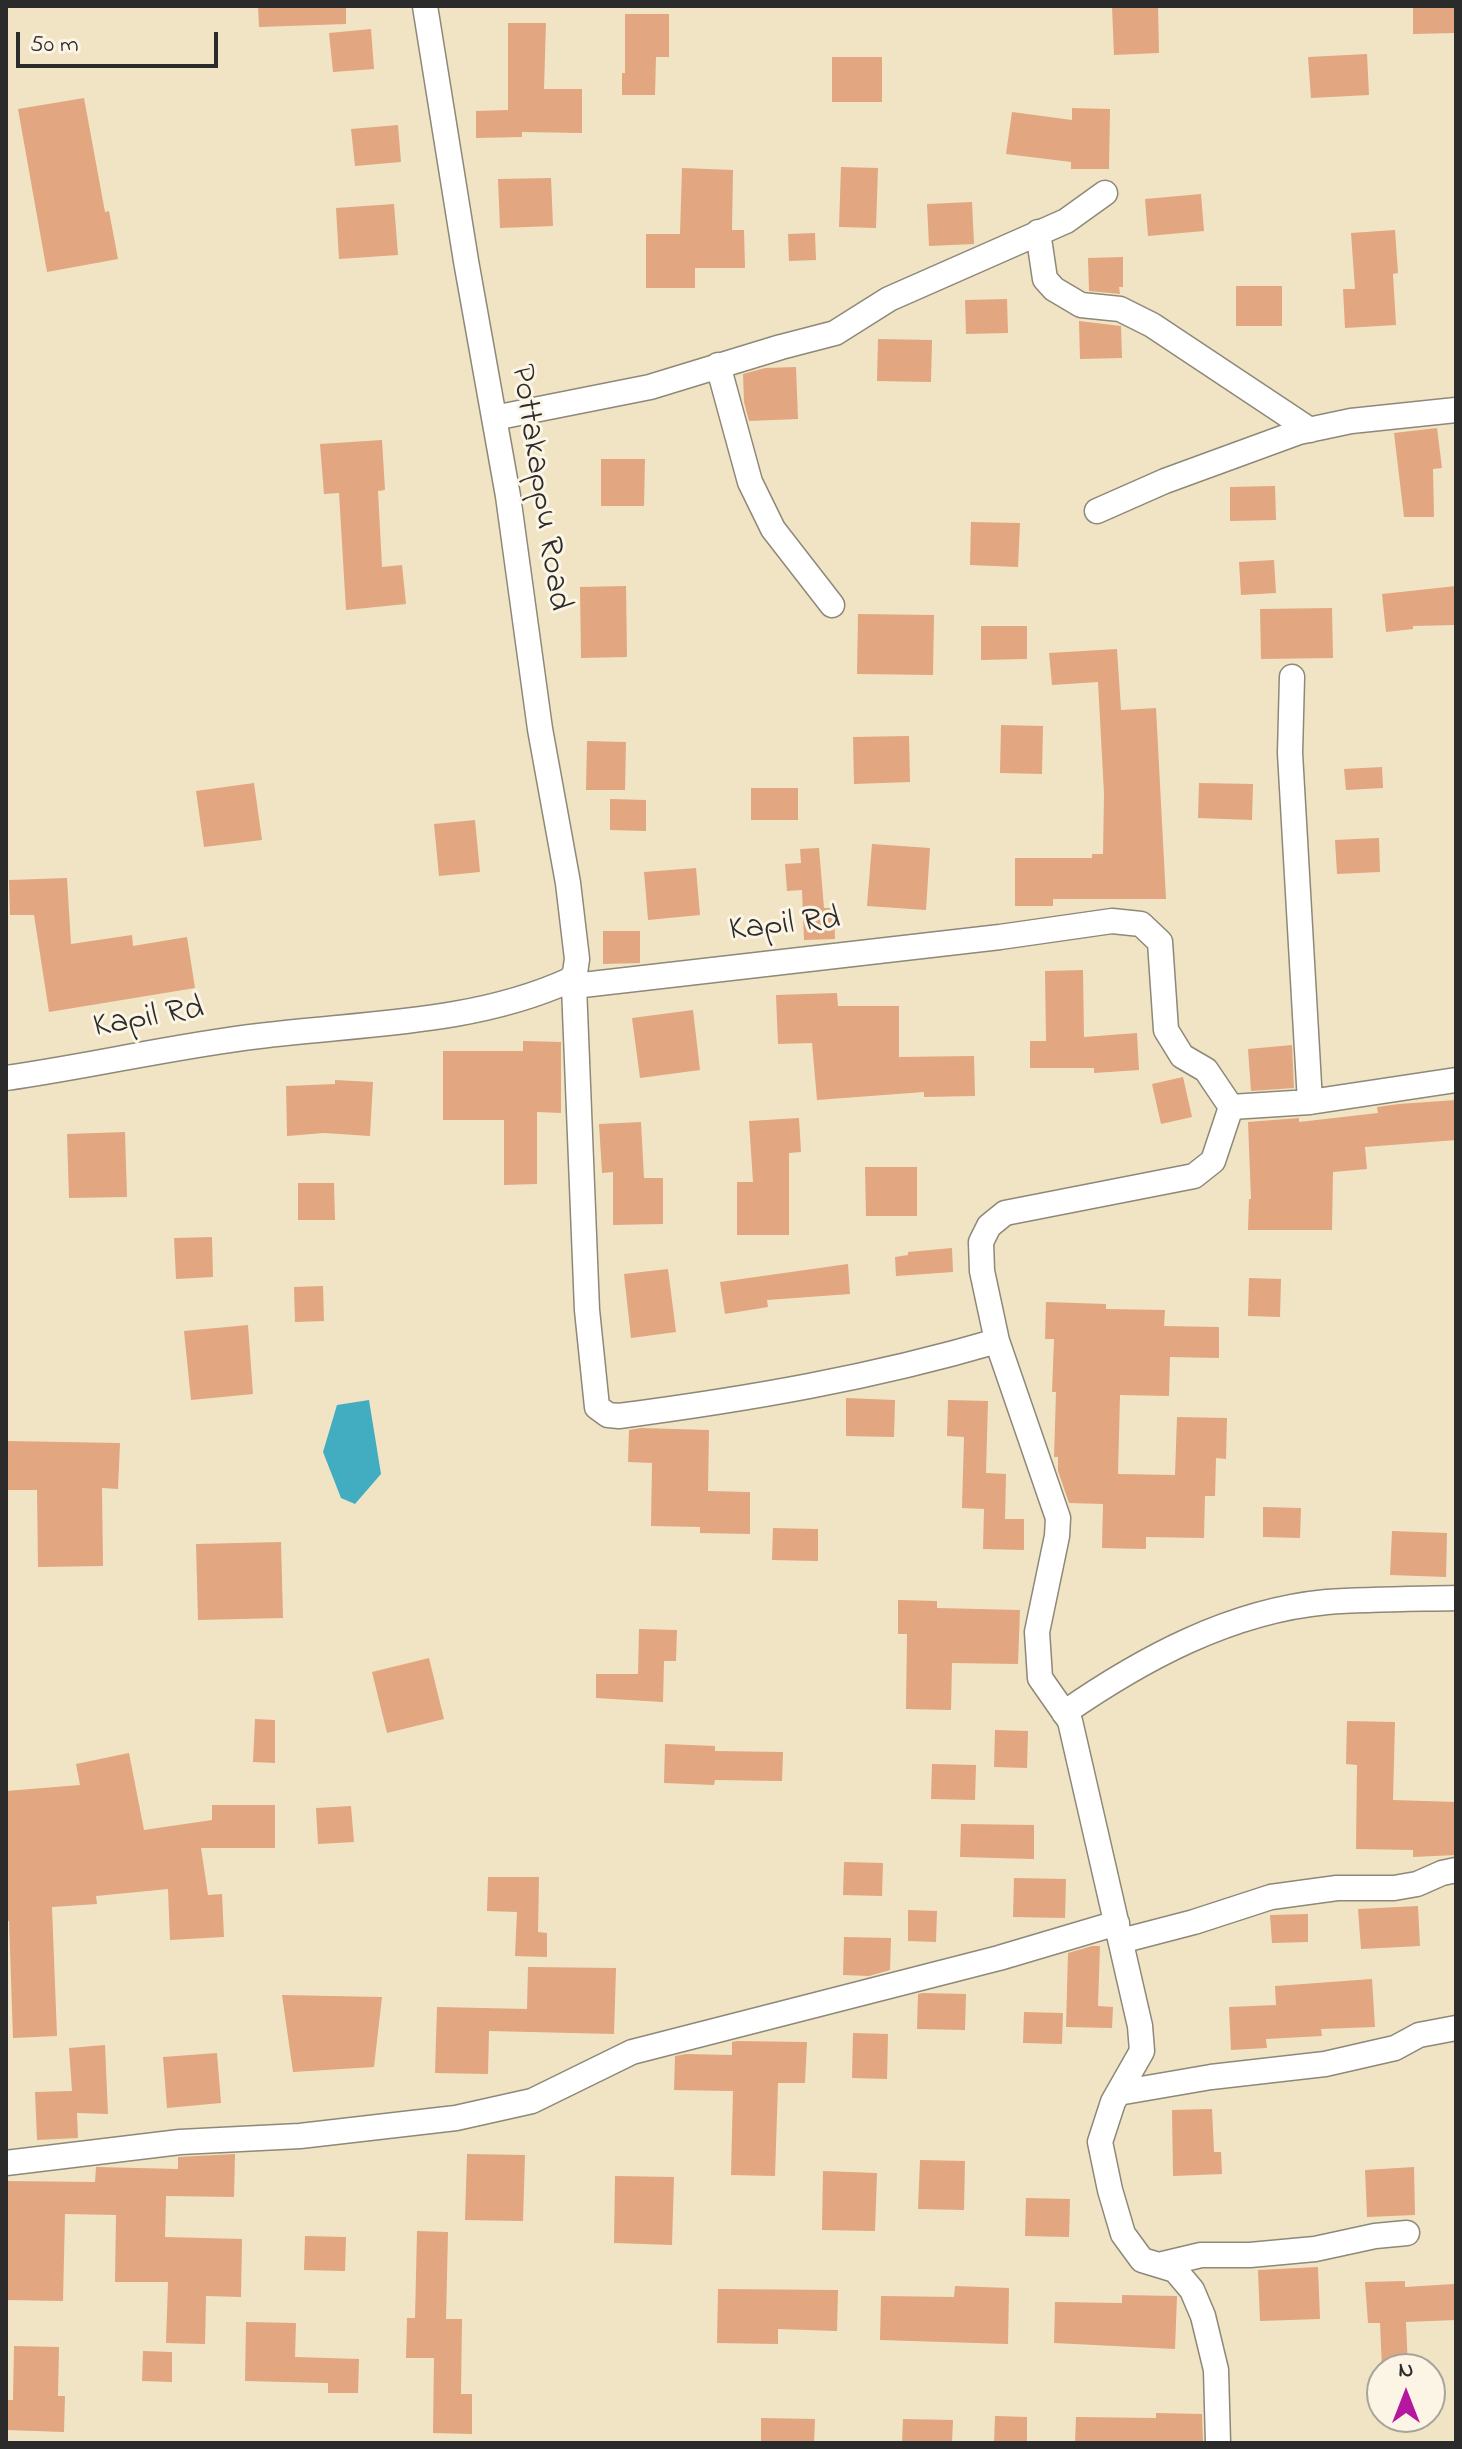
<!DOCTYPE html>
<style>
body{margin:0}
#map{position:relative;width:1462px;height:2449px;overflow:hidden;background:#f0e4c5;font-family:"Indie Flower",sans-serif}
canvas{display:block}
.frame{position:absolute;inset:0;border:8px solid #2b2b2b;pointer-events:none}
.north{position:absolute;left:1366px;top:2353px;width:80px;height:80px;box-sizing:border-box;background:#fcf5e5;border:2px solid #a8a49b;border-radius:50%;rotate:0deg;font-size:22px;font-weight:700;line-height:32px;text-align:center;color:#2b2b2b}
.north::after{content:'';display:block;margin:auto;width:28px;height:36px;background:#b5179e;clip-path:polygon(50% 0,100% 100%,50% 72%,0 100%)}
.scale{position:absolute;left:16px;top:32px;width:202px;height:36px;box-sizing:border-box;border:4px solid #2b2b2b;border-top:0;padding-left:10px;font-size:24px;line-height:28px;white-space:nowrap;color:#2b2b2b;-webkit-text-stroke:6px #fcf5e5;paint-order:stroke}
</style>
<div id="map">
<canvas width="1462" height="2449"></canvas>
<div class="frame"></div>
<div class="north">N</div>
<div class="scale">50 m</div>
</div>
<script>
const context = document.querySelector('canvas').getContext('2d');
context.lineJoin = 'round';
function fillPath(path, color) {
  context.fillStyle = color;
  context.fill(path, 'evenodd');
}
function strokePath(path, color, width, dash) {
  context.strokeStyle = color;
  context.lineWidth = width;
  context.lineCap = dash ? 'butt' : 'round';
  context.setLineDash(dash || []);
  context.stroke(path);
}
function label(font, color, halo, rows, align = 'center') {
  context.font = font + ' "Indie Flower",sans-serif';
  context.lineWidth = 6;
  context.setLineDash([]);
  context.textBaseline = 'middle';
  context.strokeStyle = halo;
  context.fillStyle = color;
  for (const [text, x, y, turn = 0] of rows) {
    context.save();
    context.translate(x, y);
    context.rotate((+turn || 0) * Math.PI / 180);
    context.textAlign = isNaN(turn) ? turn : align;
    if (halo) context.strokeText(text, 0, 0);
    context.fillText(text, 0, 0);
    context.restore();
  }
}
fillPath(new Path2D(`
 M369 1400 381 1474 355 1504 341 1498 323 1452 337 1405Z`), '#42adc1');
fillPath(new Path2D(`
 M258 6H346V24L259 27Z
 M1112 6H1158L1159 53 1114 55Z
 M1413 6H1456V33L1413 34Z
 M625 14H669V57H656L655 95H622V73H625Z
 M508 23H546L544 89H582V133L522 132V137L476 138V111L508 110Z
 M371 29 374 69 333 72 329 33Z
 M1367 54 1369 95 1311 98 1308 57Z
 M832 57H882V102H832Z
 M84 98 105 212 109 211 118 259 47 272 18 109Z
 M1072 108 1110 109 1109 169H1071V162L1006 154 1012 112 1072 120Z
 M398 125 401 162 355 166 351 129Z
 M841 167 878 168 876 228 839 227Z
 M682 168 733 170 732 230H744L745 268H695V288H646V234H680Z
 M551 178 553 226 500 228 498 179Z
 M1201 194 1204 231 1148 236 1145 199Z
 M972 202 974 244 929 246 927 204Z
 M394 204 398 255 339 259 336 208Z
 M1395 230 1398 273 1393 274 1396 325 1345 328 1343 289H1355L1351 233Z
 M815 233 816 260 789 261 788 234Z
 M1123 257V287H1119L1120 294 1089 291 1088 258Z
 M1236 286H1282V326H1236Z
 M1007 299 1008 333 966 334 965 300Z
 M1079 321 1121 326 1122 358 1080 359Z
 M878 339 932 340 931 382 877 381Z
 M796 367 798 419 749 421 744 402 743 374 765 368Z
 M1437 428 1442 468 1433 469 1434 517H1404L1394 433Z
 M382 440 385 490 378 491 382 567 402 565 406 604 346 610 339 493 324 494 320 444Z
 M601 459H645L644 506H601Z
 M1275 486 1276 520 1230 521V487Z
 M971 522 1020 523 1018 567 970 565Z
 M1274 560 1276 593 1241 595 1239 562Z
 M626 586 627 657 581 658 580 587Z
 M1456 586V625L1413 626V629L1386 632 1382 594Z
 M1332 608 1333 658 1261 659 1260 609Z
 M858 614 934 615 933 675 857 674Z
 M981 626H1027V659L981 660Z
 M1117 649 1121 710 1156 708 1166 899H1053V906H1015V858H1092V854H1103L1104 794 1098 682 1052 685 1049 653Z
 M1001 725 1043 726 1042 774 1000 773Z
 M909 736 910 782 854 784 853 737Z
 M587 741 626 742 625 790H586Z
 M1382 767 1383 788 1346 790 1344 769Z
 M254 783 262 840 204 847 196 791Z
 M1199 783 1253 784 1252 820 1198 818Z
 M751 788H798V820H751Z
 M610 799 646 800V831L610 830Z
 M475 820 480 872 439 876 434 824Z
 M1379 838 1380 872 1337 874 1335 840Z
 M872 844 930 848 926 910 867 906Z
 M819 848 824 908H834L835 939 804 940 802 890 787 891 785 864 801 863 800 849Z
 M696 868 700 915 648 920 644 872Z
 M67 878 71 944 132 935 133 946 187 937 195 988 49 1012 34 915H10L9 880Z
 M603 931H640V963L603 964Z
 M1083 970 1084 1037 1137 1033 1139 1070 1094 1073V1068H1030V1041H1046L1045 971Z
 M837 993 838 1006H899V1057L974 1056 975 1096 924 1097V1092L817 1100 812 1043 778 1044 776 995Z
 M693 1010 700 1070 640 1078 632 1018Z
 M523 1041 561 1042V1113L537 1112V1184L504 1185V1120H443V1051H523Z
 M1292 1045 1294 1088 1251 1091 1248 1049Z
 M1183 1077 1192 1117 1161 1124 1152 1084Z
 M335 1080 373 1082 370 1136 324 1133 287 1136 286 1086 335 1084Z
 M1456 1100V1140L1365 1147 1367 1169 1333 1172 1332 1230H1248L1249 1199H1251L1248 1122 1299 1118V1122L1378 1113 1377 1107 1399 1104Z
 M799 1118 801 1152 789 1153V1235H737V1182H753L749 1121Z
 M641 1122 644 1178H663V1224L613 1225V1172L602 1173 599 1124Z
 M125 1132 127 1197 69 1198 67 1134Z
 M865 1167H917V1216H866Z
 M298 1183H334L335 1220H298Z
 M212 1237 213 1277 176 1279 174 1238Z
 M952 1248 953 1272 896 1276 895 1257 908 1255V1252Z
 M848 1264 850 1294 767 1300 768 1307 725 1314 720 1282Z
 M668 1269 676 1332 631 1338 624 1274Z
 M1249 1278 1281 1279 1280 1317 1248 1316Z
 M323 1286 324 1321 295 1322 294 1287Z
 M1046 1302 1106 1304V1309L1165 1310 1164 1326 1219 1327V1358L1170 1357 1169 1396 1120 1395 1118 1474 1175 1475 1177 1417 1227 1418 1226 1459 1216 1458 1215 1496H1205L1204 1538 1146 1537V1549L1102 1548 1103 1504 1069 1503 1058 1471V1457H1054L1056 1392H1052L1054 1339H1045Z
 M248 1325 253 1394 191 1400 184 1331Z
 M846 1398 895 1400 894 1437 846 1436Z
 M948 1400 988 1401 986 1473 1006 1474 1005 1519H1024V1550L983 1549 984 1509 962 1508 964 1437 947 1436Z
 M641 1428 709 1430 708 1491 750 1492V1534L700 1533V1527L651 1526 652 1463 628 1462 629 1430Z
 M6 1441 120 1443 118 1489 102 1488 103 1566 38 1567 37 1490H6Z
 M1263 1507 1301 1508 1300 1538 1263 1537Z
 M773 1528 818 1529V1561L772 1560Z
 M1392 1531 1447 1533 1446 1577 1390 1575Z
 M281 1542 283 1618 198 1620 196 1544Z
 M898 1600 937 1601V1608L1020 1610 1018 1664 952 1663 951 1710 906 1709 907 1634H898Z
 M639 1629 677 1630 676 1661H664L663 1702 596 1698V1674H638Z
 M429 1658 444 1719 387 1733 372 1672Z
 M255 1719 275 1720V1763L253 1762Z
 M1347 1721 1395 1722 1393 1800 1456 1802V1855L1413 1857V1850L1356 1849 1357 1765 1346 1764Z
 M995 1730 1028 1731 1027 1768 994 1767Z
 M665 1744 715 1746V1751L783 1752 782 1781 715 1780 714 1785 664 1783Z
 M129 1753 144 1830 212 1820V1805H275V1848H201L208 1895 222 1894 224 1937 170 1940 168 1889 96 1896 97 1904 52 1907 57 2036 13 2038 9 1921H6V1791L80 1785 76 1764Z
 M932 1764 976 1765 975 1800 931 1799Z
 M351 1806 354 1842 318 1844 316 1808Z
 M961 1824 1034 1825V1859L960 1857Z
 M844 1862 883 1863 882 1896 843 1895Z
 M488 1877H539L538 1932 547 1933V1957L515 1956 517 1912 487 1911Z
 M1014 1878 1066 1879 1065 1918 1013 1917Z
 M1418 1906 1420 1946 1361 1949 1358 1909Z
 M908 1910 937 1911 936 1942 908 1941Z
 M1308 1914V1942L1272 1943 1270 1915Z
 M844 1937 891 1938 890 1970 869 1976 843 1975Z
 M1092 1946H1100L1098 2006 1113 2007 1112 2028 1066 2027 1068 1953Z
 M528 1967 616 1968 614 2034 489 2031 488 2074 435 2073 437 2007 527 2009Z
 M1372 1979 1375 2027 1321 2029 1322 2036 1266 2039 1267 2048 1231 2050 1229 2007 1276 2005 1275 1986Z
 M923 1993 966 1994 965 2030 917 2029 918 1994Z
 M282 1995 382 1997 374 2067 293 2072Z
 M1024 2012 1063 2013 1062 2044 1023 2043Z
 M853 2033 888 2034 887 2079 852 2078Z
 M737 2041 807 2042 805 2083H778L775 2176 731 2175 733 2091 674 2090 675 2056 686 2054 732 2055V2042Z
 M105 2045 108 2114 77 2113 78 2138 37 2140 35 2092 72 2091 69 2048Z
 M217 2053 221 2103 167 2108 163 2057Z
 M1212 2109 1214 2152H1221L1222 2174 1173 2176 1172 2110Z
 M235 2154 234 2197 166 2196 165 2237 242 2239 241 2297 206 2296 205 2344 166 2343 168 2282H115L116 2215 65 2214 63 2301 6 2300V2181L95 2182 96 2167 178 2169V2157Z
 M467 2154 525 2155 523 2221 465 2220Z
 M920 2160 965 2161 964 2210 918 2209Z
 M1414 2167 1415 2215 1367 2217 1365 2170Z
 M823 2171 877 2173 875 2231 822 2230Z
 M615 2176 674 2177 672 2245 614 2243Z
 M1026 2198 1070 2199 1069 2237 1025 2236Z
 M417 2231 448 2232 446 2319H462L461 2394H472V2434L433 2433 434 2358H406L407 2318H415Z
 M305 2236 346 2237 345 2271 304 2270Z
 M1318 2267 1320 2319 1260 2321 1258 2270Z
 M1405 2281V2287L1454 2284 1456 2320 1406 2322 1408 2369H1382L1380 2323H1368L1365 2282Z
 M955 2286 1009 2288 1008 2344 880 2340 881 2296 954 2297Z
 M718 2289 838 2290 837 2331 778 2329V2344L717 2343Z
 M1122 2295 1177 2296 1175 2349 1054 2343 1055 2302 1122 2303Z
 M246 2322 296 2323 295 2357 359 2359 358 2393H328V2383L245 2381Z
 M14 2346 59 2347 58 2396H65L64 2432 6 2430V2400H13Z
 M143 2351 172 2352V2382L142 2381Z
 M1156 2413 1202 2414 1203 2443H1075L1076 2417 1156 2418Z
 M995 2416 1027 2417V2443H994Z
 M761 2418 815 2419 814 2443H761Z
 M903 2419 953 2420 952 2443H902Z`), '#e2a680');
const minor = new Path2D(`
 M425 6 466 261 508 496 540 729 568 883 577 959 575 973 570 980
 M1038 232 1045 279 1054 289 1081 305 1120 309 1152 325 1310 430
 M718 365 750 482 773 529 832 605
 M494 418 650 387 781 347 835 333 889 299 1066 221 1105 193
 M1097 511 1165 481 1299 432 1351 421 1456 410
 M1292 677 1290 753 1310 1102
 M574 986 587 1310 597 1407 608 1415 619 1416C748 1399 871 1378 997 1341
 M6 1078C91 1066 174 1046 259 1036 363 1023 474 1024 570 980L574 986 1000 937 1112 921 1141 924 1160 942 1166 1030 1182 1056 1206 1070 1231 1107 1310 1102 1456 1080
 M1064 1713C1142 1659 1230 1611 1327 1602 1370 1599 1413 1599 1456 1598
 M1121 1941 1194 1922 1271 1897 1337 1888H1394L1417 1884 1442 1873 1456 1870
 M1118 2093 1211 2077 1325 2064 1395 2048 1419 2035 1456 2028
 M6 2163 180 2142 300 2136 456 2118 532 2101 632 2052 999 1958 1117 1923
 M1159 2265 1201 2255H1250L1315 2249 1375 2236 1407 2233
 M1218 2443 1216 2370 1203 2316 1192 2290 1175 2270 1142 2260 1123 2234 1110 2190 1100 2142 1113 2102 1142 2051 1140 2026 1070 1721 1040 1678 1037 1632 1057 1536 1058 1518 997 1341 982 1271 981 1242 989 1226 1005 1213 1194 1176 1213 1161 1231 1107`);
strokePath(minor, '#8e8878', 27);
strokePath(minor, '#fff', 24);
label('34px', '#2b2b2b', '#fcf5e5', [
 ["Pottakappu Road",538,488,81],
 ["Kapil Rd",785,927,-6],
 ["Kapil Rd",149,1020,-10]
]);
</script>
